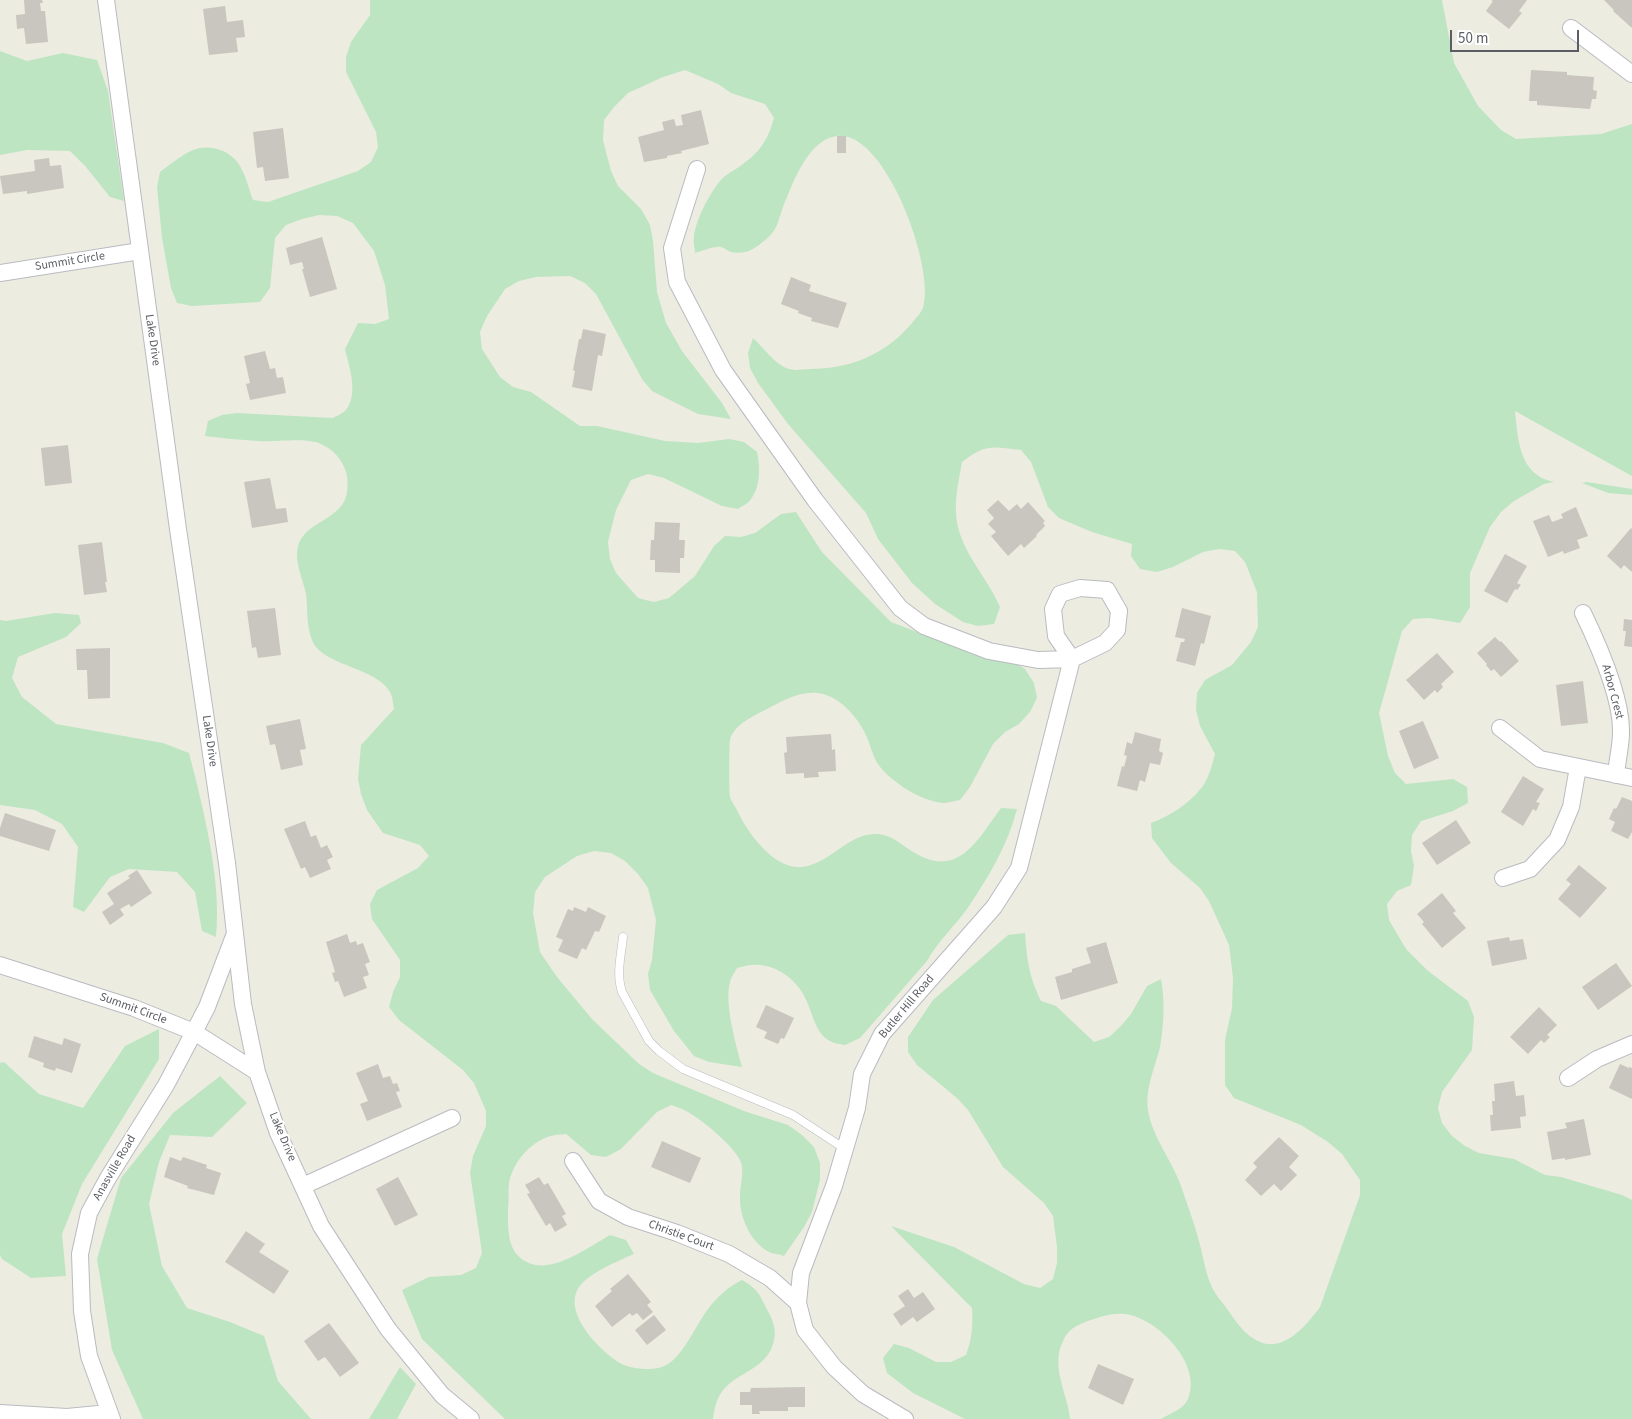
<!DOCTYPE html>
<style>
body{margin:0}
#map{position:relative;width:1632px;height:1419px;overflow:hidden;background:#edece1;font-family:"Source Sans 3",sans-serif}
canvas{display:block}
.scale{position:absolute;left:1450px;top:30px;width:129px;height:22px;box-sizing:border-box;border:2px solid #5a5d63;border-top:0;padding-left:6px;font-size:15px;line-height:18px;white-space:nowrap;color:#5a5d63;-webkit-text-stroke:4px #fff;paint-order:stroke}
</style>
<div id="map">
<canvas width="1632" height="1419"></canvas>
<div class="scale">50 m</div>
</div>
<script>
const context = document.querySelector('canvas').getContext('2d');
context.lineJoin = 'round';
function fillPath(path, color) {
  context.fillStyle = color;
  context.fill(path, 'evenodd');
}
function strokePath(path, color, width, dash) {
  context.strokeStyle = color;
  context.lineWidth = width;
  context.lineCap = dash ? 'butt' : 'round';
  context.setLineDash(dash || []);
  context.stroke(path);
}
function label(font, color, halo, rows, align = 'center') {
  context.font = font + ' "Source Sans 3",sans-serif';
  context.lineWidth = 4;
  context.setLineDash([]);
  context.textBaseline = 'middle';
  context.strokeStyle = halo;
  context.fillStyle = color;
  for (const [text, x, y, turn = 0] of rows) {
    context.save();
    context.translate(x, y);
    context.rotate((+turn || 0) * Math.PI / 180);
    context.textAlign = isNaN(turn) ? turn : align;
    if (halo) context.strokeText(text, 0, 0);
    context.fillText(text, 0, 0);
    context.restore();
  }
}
fillPath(new Path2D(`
 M370 0H1442L1454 63 1478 106 1501 130 1516 139 1601 134 1632 124V476L1515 411C1518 440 1519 475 1554 482L1544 484 1514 501 1501 512 1490 527 1470 573V607L1460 623 1429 618 1413 619 1402 631 1379 713 1388 756 1395 773 1406 784 1453 779 1467 787 1468 803 1453 811 1421 821 1412 835 1411 851 1414 866 1411 885 1397 891 1387 904 1389 920 1406 949 1428 971 1468 1001 1474 1017 1472 1050 1442 1092 1438 1108 1442 1123 1452 1136 1465 1146 1479 1153 1514 1159 1545 1175 1561 1177 1622 1195 1632 1200V1419H1161C1169 1414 1184 1409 1188 1399 1203 1365 1158 1318 1125 1314 1111 1313 1101 1317 1088 1321 1077 1325 1068 1329 1063 1341 1050 1367 1068 1394 1070 1419H965L913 1393 887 1373 883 1358 894 1344 909 1348 936 1362H951L966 1355C972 1339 973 1325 972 1308L891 1226 954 1247 1024 1284 1040 1288 1053 1279 1057 1263V1247L1053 1216 1044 1203 1003 1167 968 1110 958 1099 917 1065 908 1052V1037L933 1000 1008 935 1025 933C1027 960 1029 976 1041 1001L1056 1006 1094 1042 1109 1037 1120 1027 1131 1014 1147 986 1161 979C1165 1000 1164 1025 1160 1047 1155 1068 1145 1088 1148 1110 1152 1137 1172 1160 1181 1186 1187 1204 1194 1222 1199 1241 1203 1255 1205 1271 1211 1285 1215 1295 1224 1304 1230 1313 1262 1362 1290 1348 1320 1307L1360 1195V1180L1342 1154 1328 1142 1301 1125 1234 1098 1225 1085V1040L1232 1008 1233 978 1229 945 1209 901 1200 888 1171 863 1152 838 1151 823C1170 816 1189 804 1202 787 1209 778 1212 765 1215 754L1200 726 1196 710 1197 693 1205 680 1232 665 1251 642 1258 627 1257 592 1245 562 1235 551 1219 549 1203 552 1173 567 1157 572 1140 569 1131 556 1132 544 1092 532 1059 518 1048 507 1031 462 1021 450C993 447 986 443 962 462 959 479 955 496 956 513 957 548 987 576 1000 607L994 624 978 626 963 622 935 604 912 583 878 539 866 513 788 424 758 383 750 368 748 353 753 338C763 347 777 367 790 369 796 371 803 369 809 369 850 369 885 355 912 323 915 319 921 313 923 308 936 270 886 130 837 136 811 139 796 175 787 197 782 207 780 219 775 229 770 237 761 244 753 249 748 252 737 254 731 252 728 251 724 248 721 247 714 246 702 251 695 253 695 248 693 242 694 237 695 221 710 193 720 181 725 175 733 171 739 167 760 152 767 142 774 118L765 104 731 93 718 84 685 70 663 77 628 93 614 107 604 120 603 140 611 171 618 186 641 209 650 225 653 241 657 292 666 323 682 351 722 403 731 419 698 414 652 391 642 379 596 294 585 283 570 276 536 277 519 281 505 289 487 316 480 332 482 349 500 377 513 387 531 392 580 426H597L665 441 698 443 729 439 744 442 757 452C760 467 761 486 751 499 749 503 742 506 738 509L722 506 664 478 648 474 631 480 616 510 608 542 610 559 616 573 638 598 654 602 669 598 695 576 714 546 725 536 741 537 755 533 781 514 796 512 822 552 891 622 980 656 1011 661 1025 669 1034 683 1037 698 1030 712 1019 724 1005 732 993 744 970 787 960 800C955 801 950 802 945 803 924 803 889 781 878 764 872 755 870 743 865 733 856 715 838 695 817 693 799 691 782 701 767 709 754 716 734 724 730 740 729 745 729 790 730 797 731 801 735 806 737 810 747 832 774 870 802 867 829 864 846 836 873 834 887 833 896 840 907 848 956 882 974 845 1001 808L1017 809C1008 845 988 878 967 909 954 927 938 941 927 961L860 1038 845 1045C841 1044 834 1044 830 1041 816 1034 813 1015 807 1002 799 981 776 963 752 965 747 965 742 967 737 968 735 972 731 977 730 982 724 1003 736 1045 742 1067L709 1062 694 1056 674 1031 650 990 648 974 652 960 656 920 648 888 638 874 625 861 611 853 594 851 577 856 545 877 535 892 533 913 540 952 557 977 592 1019 639 1064 653 1073 744 1111 788 1125 802 1135 814 1147 820 1163V1180L812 1212 804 1227 784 1256C779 1254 773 1254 769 1252 750 1242 739 1216 740 1196 740 1187 743 1176 742 1166 740 1150 700 1118 686 1111 681 1108 676 1107 671 1105L657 1112 621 1149 606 1157 591 1155 566 1134C561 1135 556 1134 551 1136 531 1141 513 1162 509 1183 508 1191 509 1201 508 1210 508 1233 507 1259 536 1265 559 1269 591 1246 610 1235L626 1240 634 1254C618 1261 589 1273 579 1287 561 1313 603 1355 624 1365 634 1369 648 1370 658 1368 680 1365 695 1326 708 1309 718 1296 728 1287 742 1280 759 1290 759 1294 768 1311 774 1322 777 1333 773 1344 765 1371 735 1372 721 1393 716 1401 714 1410 713 1419H505L422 1339 402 1290 429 1277 461 1275 476 1268 482 1253 470 1173 473 1156 486 1126V1111L474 1083 463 1070 399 1020 389 1007 393 992 400 977V960L372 919 370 904 377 890 418 868 429 856 420 845 383 833 367 810 361 794 358 779 361 745 394 709C393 705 393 699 391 694 379 667 321 666 312 640 306 625 308 610 306 594 303 579 294 562 298 546 304 525 329 522 342 505 348 497 348 486 347 476 344 460 331 446 315 442 302 438 273 442 258 441 240 440 222 438 205 436L208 421 222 415 237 413 333 418C337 416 343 413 346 410 359 393 349 367 345 349L358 323 375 324 389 319 385 285 374 251 353 223 337 216 319 215 302 219 286 225 275 238 270 288 260 302 192 306 177 303 171 288 162 238 157 187 160 172C181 157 196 140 223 151 232 155 238 161 242 170 247 179 249 190 253 200L268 202 358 171 371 162 378 147 376 132 346 72V57L351 42 370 15Z
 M0 51 27 61 63 53 97 60 108 91 124 201 110 197 86 167 70 151 27 150 0 155Z
 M1587 482 1632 489V495L1608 493 1582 483Z
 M55 613 79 615 81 623 66 637 18 657 12 678 22 697 56 724 163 743 189 753C203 807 222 881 216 937L202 931 195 892 177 872 129 869 110 877 84 912 73 907 78 847 62 824 35 810 0 805V620L6 621Z
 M159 1029V1059L82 1184 62 1234 66 1276 31 1278 2 1259 0 1255V1063L4 1062 39 1094 83 1108 125 1046Z
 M220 1076 247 1103 212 1137 170 1135 159 1162 149 1204 162 1266 187 1308 230 1322 264 1336 278 1381 311 1419H143L112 1350 97 1259 121 1178 173 1113Z
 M400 1367 416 1384 397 1419H369Z`), '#bde5c2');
fillPath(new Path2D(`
 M24 0H42L43 3H40L41 11H45L48 42 26 44 24 28 17 29 16 15 25 14Z
 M1491 0H1527L1519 11 1522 13 1509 29 1486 11 1493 1Z
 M1604 0H1632V28L1613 11 1614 10Z
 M225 6 227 22 243 20 245 37 236 38 238 52 209 55 203 9Z
 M1531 70 1567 72V75L1594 77 1593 90 1597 91 1596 99H1592L1590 109 1537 105V101H1529Z
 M701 110 709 144 681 151 682 153 667 156V158L644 162 638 137 664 130 662 122 674 119 676 126 683 125 681 115Z
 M283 128 289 178 265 181 263 167 257 168 253 132Z
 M837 136H846V153H837Z
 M49 158 50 166 61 165 64 188 27 194V191L3 194 0 176 35 171 34 160Z
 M322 237 337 289 310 297 302 269H304L302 262 290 265 286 248Z
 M791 277 811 285 809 291 847 303 838 328 811 321 812 318 798 313 799 311 781 304Z
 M583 329 606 334 602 356 598 355 592 391 572 387 575 371 573 370 579 339H581Z
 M265 351 270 369 275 368 277 378 283 377 286 393 250 400 246 384 250 383 244 356Z
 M68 445 72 483 45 486 41 448Z
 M270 478 276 509 286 508 288 522 252 528 244 482Z
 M998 500 1009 511 1017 504 1021 509 1028 502 1045 521 1043 523 1045 526 1036 535 1037 536 1024 548 1021 544 1008 556 991 536 996 532 988 524 994 518 987 510Z
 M1576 507 1588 536 1577 540 1580 548 1564 554 1563 551 1548 557 1533 521 1549 515 1552 522 1563 518 1561 514Z
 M655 522 680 523 679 540H685L684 558H680V573L655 572V560H650L651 540H654Z
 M1631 528 1632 529V572L1624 565 1621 569 1607 556Z
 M102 542 107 582H105L107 592 84 595 78 545Z
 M1505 554 1527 566 1517 583 1521 585 1517 590 1515 589 1507 603 1484 591Z
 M275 608 281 655 258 658 256 647 252 648 247 611Z
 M1182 608 1211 616 1204 644 1201 643 1195 666 1176 661 1181 642H1184L1185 639 1175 637Z
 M1624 619 1632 620V647L1624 646 1626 631H1623Z
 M1495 637 1500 642 1501 641 1519 661 1501 677 1494 669 1491 671 1486 665 1487 664 1477 653Z
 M110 648V698L88 699 87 670H77L76 649Z
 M1437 653 1454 672 1441 684 1443 687 1437 693 1435 690 1424 700 1406 680Z
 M1583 681 1588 723 1561 726 1556 685Z
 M300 719 306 749 300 750 303 765 281 770 275 744 270 745 266 726Z
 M1423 721 1439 758 1414 769 1399 731Z
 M1135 732 1161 739 1159 751 1163 753 1160 765 1150 763 1145 782 1140 780 1137 791 1117 786 1122 766 1124 767 1127 756 1124 755 1127 742 1132 744Z
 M831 734 832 750 835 749 836 771 818 772 819 777 804 778V773L786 774 784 753 787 752 786 737Z
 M1523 776 1544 789 1536 802 1540 803 1536 811 1533 809 1523 826 1501 812Z
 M1622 797 1632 801V832L1628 839 1611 831 1615 822 1609 819 1614 808 1616 809Z
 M5 813 56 830 49 851 0 836V828Z
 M1456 820 1471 843 1437 865 1422 843Z
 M305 821 311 837 316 835 321 848 327 845 333 857 327 860 331 869 310 878 305 867 301 869 284 829Z
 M1579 865 1607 888 1580 918 1558 899 1571 884 1566 880Z
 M137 870 152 893 131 907 129 904 120 909 124 915 110 925 102 912 114 904 107 893 130 878 128 876Z
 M1442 893 1456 911 1453 913 1466 928 1442 948 1422 924 1424 922 1417 914Z
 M574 907 586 912 588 907 606 916 599 932 595 931 586 950 582 948 577 959 558 951 563 940 556 937 568 909 573 911Z
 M347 934 350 943 356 941 357 945 363 943 370 962 365 964 369 975 363 977 367 988 344 997 338 981 335 982 332 973 335 972 326 942Z
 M1509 937 1510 941 1523 939 1527 959 1492 966 1487 941Z
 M1106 942 1118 983 1061 1000 1055 977 1072 972V969L1091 963 1086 948Z
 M1616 963 1632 986 1598 1010 1582 987Z
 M766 1005 794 1018 784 1039 781 1038 778 1044 764 1038 767 1032 756 1027Z
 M1539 1007 1557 1025 1547 1035 1550 1037 1544 1043 1541 1040 1528 1054 1510 1037Z
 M34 1036 62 1045 64 1038 81 1044 72 1073 56 1068 55 1071 43 1067 44 1063 28 1057Z
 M378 1064 383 1078 390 1076 393 1084 397 1083 400 1091 396 1092 402 1107 367 1121 360 1104 368 1101 356 1073Z
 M1620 1064 1629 1068V1067L1632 1068V1099L1609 1088Z
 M1514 1081 1516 1096 1524 1095 1526 1116 1520 1117 1521 1128 1491 1131 1490 1115H1493L1492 1101H1495L1494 1084Z
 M1584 1119 1591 1155 1565 1160V1158L1552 1160 1547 1132 1567 1128 1565 1123Z
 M1279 1137 1299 1156 1289 1167 1297 1175 1281 1191 1274 1184 1261 1196 1245 1180 1257 1167 1253 1163Z
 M662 1141 701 1158 690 1183 651 1167Z
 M170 1157 181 1161 183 1157 207 1165 206 1168 221 1173 214 1195 187 1188 188 1186 164 1177Z
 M398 1177 418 1215 395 1226 376 1189Z
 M539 1177 544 1185 548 1183 566 1214 562 1216 567 1225 555 1232 550 1223 546 1226 527 1194 530 1193 525 1185Z
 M246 1231 265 1244 259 1252 289 1271 274 1294 225 1262Z
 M628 1274 651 1302 647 1305 653 1312 643 1320 637 1313 632 1316 630 1313 612 1327 595 1306 612 1291 610 1289Z
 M908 1289 914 1298 923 1292 935 1309 917 1322 913 1317 901 1326 893 1314 905 1306 898 1296Z
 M654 1315 666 1330 647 1345 635 1330Z
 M329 1323 359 1363 340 1377 325 1357 318 1361 304 1341Z
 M1098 1364 1134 1379 1123 1405 1088 1388Z
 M805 1387V1407H788V1411H759L760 1414H752V1405H740V1392H750L751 1388Z`), '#c8c6bf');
const lane = new Path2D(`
 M623 937C621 956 616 974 622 992L649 1041 659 1051 683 1069 793 1115 845 1149`);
const street = new Path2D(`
 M106 0 178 529 227 863 243 1004 257 1072 278 1133 321 1226 388 1329 442 1395 471 1419
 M1571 28 1632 74
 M697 169 672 248 677 282 723 370 815 500 900 608 924 626 989 651 1038 660 1072 659 1019 868 994 907 882 1034 862 1074 857 1108 834 1186 801 1273 798 1303 805 1330 834 1367 863 1394 905 1419
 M0 273 140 251
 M1080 588 1107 590 1119 611 1117 630 1105 643 1072 659 1056 636 1053 609 1060 594Z
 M1583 613C1598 644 1622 698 1621 733 1621 746 1617 761 1616 775
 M1500 728 1540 759 1632 778
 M1503 878 1530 869 1557 840 1571 807 1578 767
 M0 965 134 1008 194 1032 257 1072
 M1568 1078 1597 1059 1632 1044
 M573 1161 599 1201 628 1217 677 1233 729 1254 770 1278 798 1303
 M303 1186 452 1118
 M0 1413 67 1417 109 1413
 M112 1419 89 1356 82 1311 80 1254 89 1213 108 1178 166 1085 194 1032 207 1007 234 936`);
strokePath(lane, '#b9bbc1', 9);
strokePath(street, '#b9bbc1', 18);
strokePath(lane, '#fff', 8);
strokePath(street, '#fff', 16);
label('12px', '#5a5d63', '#fff', [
 ["Summit Circle",70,262,-9],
 ["Lake Drive",152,340,82],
 ["Arbor Crest",1612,692,75],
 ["Lake Drive",209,741,82],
 ["Butler Hill Road",907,1007,-50],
 ["Summit Circle",133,1009,20],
 ["Lake Drive",282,1137,67],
 ["Anasville Road",115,1168,-60],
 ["Christie Court",681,1236,20]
]);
</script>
